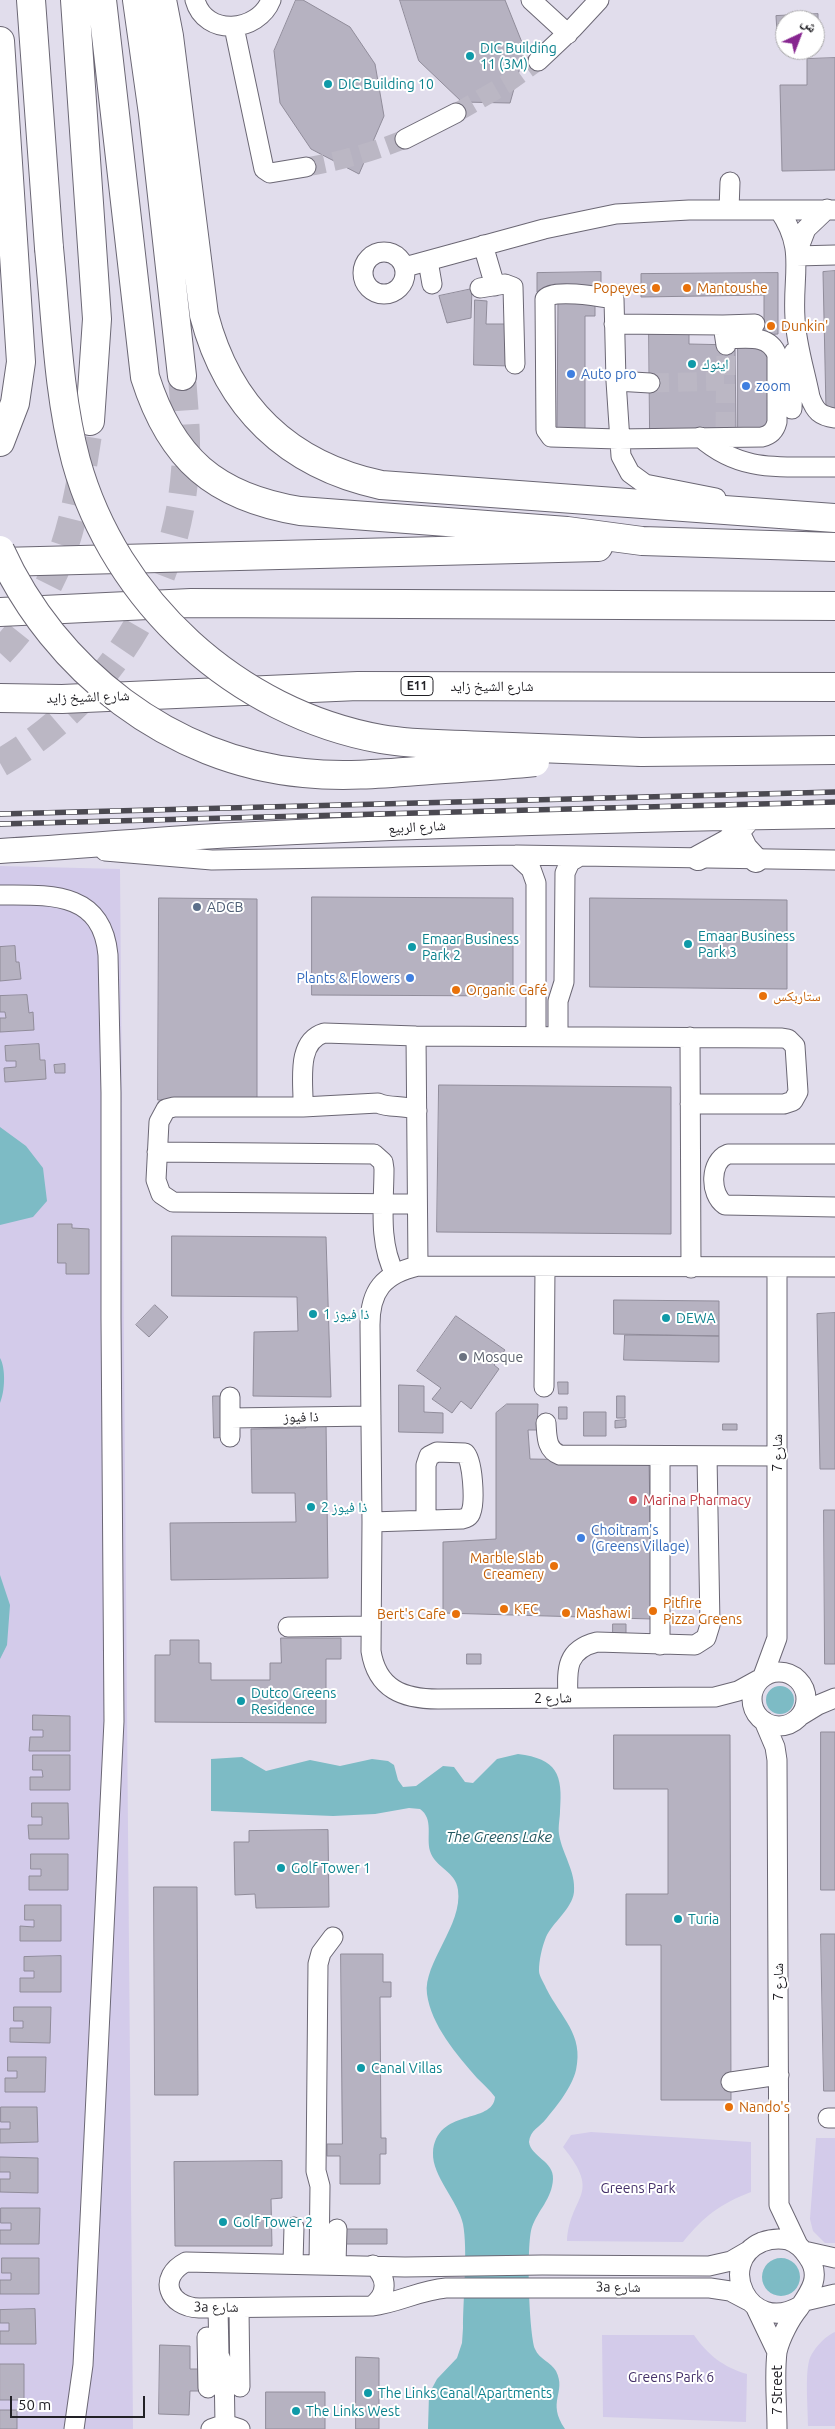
<!DOCTYPE html>
<meta charset="utf-8">
<style>
body{margin:0}
#map{position:relative;width:835px;height:2429px;overflow:hidden;background:#e1ddec;font-family:Ubuntu,"Noto Naskh Arabic",sans-serif}
canvas{display:block}
.north{position:absolute;left:775px;top:10px;width:50px;height:50px;box-sizing:border-box;background:#fff;border:1px solid #a7a6a8;border-radius:50%;rotate:43deg;font-size:14px;font-weight:700;line-height:20px;text-align:center;color:#222126}
.north::after{content:'';display:block;margin:auto;width:18px;height:22px;background:#872690;clip-path:polygon(50% 0,100% 100%,50% 72%,0 100%)}
.scale{position:absolute;left:10px;top:2396px;width:135px;height:22px;box-sizing:border-box;border:2px solid #222126;border-top:0;padding-left:6px;font-size:15px;line-height:18px;white-space:nowrap;color:#222126;-webkit-text-stroke:4px #fff;paint-order:stroke}
</style>
<div id="map">
<canvas width="835" height="2429"></canvas>
<div class="north">ش</div>
<div class="scale">50 m</div>
</div>
<script>
const context = document.querySelector('canvas').getContext('2d');
context.lineJoin = 'round';
function fillPath(path, color) {
  context.fillStyle = color;
  context.fill(path, 'evenodd');
}
function strokePath(path, color, width, dash) {
  context.strokeStyle = color;
  context.lineWidth = width;
  context.lineCap = dash ? 'butt' : 'round';
  context.setLineDash(dash || []);
  context.stroke(path);
}
function label(font, color, halo, rows, align = 'center') {
  context.font = font + ' Ubuntu,"Noto Naskh Arabic",sans-serif';
  context.lineWidth = 4;
  context.setLineDash([]);
  context.textBaseline = 'middle';
  context.strokeStyle = halo;
  context.fillStyle = color;
  for (const [text, x, y, turn = 0] of rows) {
    context.save();
    context.translate(x, y);
    context.rotate((+turn || 0) * Math.PI / 180);
    context.textAlign = isNaN(turn) ? turn : align;
    if (halo) context.strokeText(text, 0, 0);
    context.fillText(text, 0, 0);
    context.restore();
  }
}
fillPath(new Path2D(`
 M0 866 120 869 133 2429H0Z
 M591 2132 751 2142V2192C720 2204 704 2216 683 2242L567 2241C570 2194 603 2196 563 2147L571 2135Z
 M816 2138H835V2243H825L813 2231 810 2219Z
 M835 2332V2426H808C808 2408 805 2377 809 2361 812 2350 825 2336 835 2332Z
 M602 2335H694C708 2355 723 2367 747 2374L746 2422 603 2417Z`), '#d3cbea');
fillPath(new Path2D(`
 M0 1127 26 1146 43 1168 47 1201 33 1217 0 1225Z
 M0 1358C6 1368 5 1392 0 1403Z
 M0 1535V1575L10 1605 7 1645 0 1659Z
 M766 1700a14 14 0 1 1 28 0a14 14 0 1 1-28 0Z
 M518 1754C557 1759 563 1774 560 1811 560 1818 558 1826 559 1834 562 1854 576 1871 574 1892 572 1909 553 1922 546 1937 542 1947 539 1960 539 1971 539 1976 544 1983 546 1988 561 2018 584 2034 576 2070 572 2087 557 2106 546 2119 540 2127 530 2130 529 2142 531 2157 554 2161 553 2179 552 2199 538 2210 532 2227 526 2244 529 2333 535 2349 539 2359 551 2362 556 2371 567 2393 546 2401 565 2429H428L429 2394 437 2379 457 2358 462 2343 463 2328C463 2298 468 2251 463 2224 458 2201 432 2176 433 2153 436 2107 493 2125 495 2097 490 2090 483 2084 477 2078 457 2055 431 2025 427 1994 423 1963 463 1925 458 1890 456 1871 435 1868 430 1851 426 1837 434 1819 420 1809L409 1808 375 1814 333 1816 211 1811V1759L242 1757 266 1771 310 1760 340 1766 372 1759 388 1761 394 1765 398 1780 403 1787 416 1786 443 1766 454 1767 465 1782 473 1783 497 1759Z
 M762 2277a19 19 0 1 1 38 0a19 19 0 1 1-38 0Z`), '#7dbbc5');
const building = new Path2D(`
 M296 0H303L350 27 375 64 384 116 359 174 311 149 280 103 274 51Z
 M400 0H505L525 50 510 103 462 102 419 61Z
 M818 14V31H815V20H785V32H777L776 16Z
 M835 58V170L782 171 780 85H807V59Z
 M835 271V409H826L823 272Z
 M601 272V291L537 292V273Z
 M778 273V334L764 335V295L641 297V274Z
 M472 289 471 318 447 323 439 296Z
 M595 297V316H585V432L557 433 558 298Z
 M475 300 487 301 486 324H511L510 366 474 365Z
 M649 331H689V344L735 345 736 431 650 432Z
 M738 345 759 346 771 356 772 426 738 433Z
 M312 897 513 898V996L312 995Z
 M159 898 257 899V1101L158 1100Z
 M590 898 787 900V989L590 987Z
 M15 946 16 962H19L21 979 0 981V947Z
 M27 995 29 1013 33 1012 34 1030 0 1032V1018H6L5 1012H0V996Z
 M39 1044 40 1060H45L46 1079 5 1082 4 1068 16 1067V1061H6L5 1046Z
 M65 1064V1073H55L54 1065Z
 M439 1085 671 1087V1234L437 1232Z
 M58 1224H72V1228L89 1229V1274H66V1263H58Z
 M172 1236 326 1237 331 1397 253 1396 254 1332 298 1331 297 1297 172 1296Z
 M614 1300 719 1301V1336L614 1334Z
 M155 1305 168 1317 149 1337 136 1325Z
 M835 1313V1469H820L817 1314Z
 M456 1316 505 1350 494 1365 499 1369 471 1409 461 1401 452 1413 432 1399 441 1388 417 1371Z
 M625 1335 719 1336V1362L624 1360Z
 M558 1382H568V1394H559Z
 M399 1385 424 1386V1412L443 1413V1433L399 1432Z
 M213 1396H226L227 1437 214 1438Z
 M617 1396H625V1418H617Z
 M507 1404H538L537 1430H528L530 1459 649 1461 652 1619 443 1613V1542L496 1539V1413Z
 M559 1407H567V1419H559Z
 M584 1412H606V1436H584Z
 M326 1420 328 1578 171 1580 170 1523 296 1522 295 1493H252L251 1429 306 1428 305 1421Z
 M626 1420V1427L615 1428V1421Z
 M723 1424H737V1430H723Z
 M824 1510H835V1664H825Z
 M613 1624H626V1636H613Z
 M281 1638H341V1659H326V1723L155 1722V1655H170V1640H199V1663H211V1680H270V1663H281Z
 M467 1654H481V1664H467Z
 M33 1715 70 1716V1751H29L30 1737H43V1730H33Z
 M821 1732H835V1890H821Z
 M614 1735H730L731 2100H661V1945H626V1894H668V1789H614Z
 M33 1755H70V1790H30V1777H43L42 1770H33Z
 M32 1803H68L69 1839H29L28 1825H42V1817H32Z
 M328 1830 329 1907 256 1908 255 1894 235 1895 234 1842H249V1831Z
 M31 1854H68V1890H29V1876H41V1869H31Z
 M154 1887H197L198 2095H155Z
 M25 1905H61V1941H20V1926L34 1927V1920H25Z
 M821 1934H835V2091H824Z
 M341 1954H383V1982H391V1997H380L381 2138H386V2154H380V2184H340V2156H327V2144H342Z
 M61 1956V1992H20V1978H34V1971H24V1957Z
 M14 2007H51L50 2043 10 2042V2028H23V2021H14Z
 M8 2057H46L45 2092H5V2078H17V2071H8Z
 M1 2107H37L38 2142 0 2143V2129H10V2122H1Z
 M0 2157 38 2158V2193L0 2192V2179H10V2172H0Z
 M282 2161V2198L271 2199 272 2246H175L174 2162Z
 M1 2208H40L39 2244H0V2230H11V2223H1Z
 M347 2229H387V2244H346Z
 M2 2258H39V2294H0V2280H11V2273H2Z
 M35 2309 36 2344H0V2331H9V2323H0V2310Z
 M160 2345 190 2346V2369H204L203 2391H190L189 2415 159 2414Z
 M356 2357 379 2358V2429H356Z
 M0 2364H24V2400H0Z
 M266 2392H325V2429H266Z
 M0 2410H17V2429H0Z`);
fillPath(building, '#b6b2c1');
strokePath(building, '#908c9a', 1);
strokePath(new Path2D(`
 M456 113 506 84 538 61
 M306 167C341 161 373 152 405 139
 M650 383 724 381
 M725 431 726 345`), '#bbb7c4', 19, [19, 9]);
strokePath(new Path2D(`
 M0 653C67 582 76 513 90 421
 M0 763C105 703 176 592 185 471 188 440 184 407 182 376`), '#bbb7c4', 28, [28, 14]);
const minor = new Path2D(`
 M195 0C205 37 258 33 271 0
 M531 0 568 34
 M234 27 264 169 270 173 306 167
 M538 61 573 28 599 0
 M405 139 456 113
 M729 210 730 182
 M779 210C806 249 792 274 795 318 796 344 805 371 810 397 815 411 820 416 835 418
 M483 245 495 286
 M363 273a21 21 0 1 1 42 0a21 21 0 1 1-42 0Z
 M796 255 806 229 827 209
 M796 256 835 255
 M428 261 432 284
 M405 267 544 229 616 214 689 210H835
 M480 288 505 284 513 287 515 364
 M614 324 723 325 726 345
 M723 325 755 324
 M616 381 650 383
 M792 409 794 352
 M700 437C742 474 783 466 835 467
 M716 498 645 484 630 473 621 456 616 381 614 299C602 297 552 288 545 299L546 430 551 437 618 439 762 437C771 435 775 430 777 422V355C769 333 744 339 725 339
 M105 851 212 860 516 855 835 860
 M516 855 531 869 536 883V1036
 M0 895C50 895 102 891 108 955L111 1093V1318L114 1721 83 2365 74 2429
 M416 1036 418 1266
 M558 1036V1001L564 982 565 873 570 862 580 856
 M690 1037 691 1268
 M303 1107C304 1084 295 1042 324 1033L416 1036 782 1038 788 1039 795 1046 798 1092 793 1101 784 1104H690
 M417 1111C405 1104 391 1109 378 1103L303 1107H174L166 1109 159 1122 156 1180 161 1194 173 1202 417 1204
 M157 1152 374 1154 383 1162 384 1169C384 1202 378 1243 395 1274
 M835 1154H728C710 1161 709 1194 725 1205L835 1207
 M544 1387 545 1268
 M230 1397V1437
 M230 1418 371 1416
 M546 1423C547 1436 546 1450 560 1455L777 1456
 M660 1456V1645
 M372 1522C402 1521 432 1520 462 1519 466 1518 470 1517 471 1512 475 1502 473 1460 465 1453L437 1452 429 1456 426 1465V1520
 M288 1627 371 1626
 M752 1699a27 27 0 1 1 54 0a27 27 0 1 1-54 0Z
 M763 1676 777 1638V1268
 M758 1680 738 1691 715 1697 438 1699C403 1699 377 1689 371 1651L372 1522 370 1325C370 1291 383 1274 418 1266L835 1267
 M568 1698C567 1670 565 1650 597 1642L695 1645 706 1638 710 1625 707 1456
 M800 1716 818 1705 835 1698
 M764 1721 775 1747 777 1760 779 2205 798 2245
 M731 2082 779 2075
 M828 2118H835
 M804 2251 835 2258
 M293 2263 294 2227
 M319 2264 320 2186 316 2171 318 1964 321 1953 333 1937
 M336 2264 337 2229
 M749 2301 730 2291 710 2288H446C420 2290 398 2303 372 2306L199 2308C168 2307 157 2277 186 2262L405 2267 542 2265 709 2266 731 2261 750 2250
 M805 2301 835 2294
 M372 2306C388 2294 388 2278 373 2265
 M755 2306 777 2352
 M218 2308 219 2355 224 2367 225 2424
 M239 2308 240 2387
 M207 2337 208 2388
 M211 2429 225 2424 240 2429
 M777 2429C777 2404 774 2377 777 2352 780 2338 790 2319 799 2308 810 2292 822 2276 808 2257 803 2249 797 2243 788 2240 779 2238 770 2239 762 2242 715 2262 749 2336 800 2306`);
const major = new Path2D(`
 M738 834 745 848 756 860
 M0 851C78 847 156 839 235 835 435 825 635 819 835 816
 M698 858 729 841 750 817`);
const highway = new Path2D(`
 M31 0 49 248
 M75 0 97 319 90 421
 M102 0 145 377C171 459 215 497 300 511L567 531 642 541 835 547
 M137 0 153 114 182 376
 M162 0 169 36 204 315C228 407 288 465 381 485L835 518
 M0 41 21 362 15 403 0 442
 M0 562 598 547
 M0 612 191 603 835 606
 M0 698 62 699 358 686 835 687
 M641 752 835 750`);
strokePath(minor, '#6b6774', 21);
strokePath(major, '#6b6774', 26);
strokePath(highway, '#6b6774', 30);
strokePath(minor, '#fff', 19);
strokePath(major, '#fff', 24);
strokePath(highway, '#fff', 28);
const rail = new Path2D(`
 M0 814 835 792
 M0 824 835 802`);
strokePath(rail, '#4b4951', 5.5);
strokePath(rail, '#fff', 4, [11]);
const highwayBridge = new Path2D(`
 M49 248C56 318 58 394 76 461 115 602 237 713 381 739 415 745 451 744 486 746 537 748 589 750 641 752
 M0 550C54 670 171 761 304 773 341 777 380 774 417 771 456 768 496 766 535 762`);
strokePath(highwayBridge, '#6b6774', 30, []);
strokePath(highwayBridge, '#fff', 28);
for (const [x, y, r, color] of [
 [470,56,5,"#0f9aa8"],
 [328,84,5,"#0f9aa8"],
 [656,288,5,"#e8710a"],
 [687,288,5,"#e8710a"],
 [771,326,5,"#e8710a"],
 [692,364,5,"#0f9aa8"],
 [571,374,5,"#3f7fe0"],
 [746,386,5,"#3f7fe0"],
 [197,907,5,"#5c6f8a"],
 [688,944,5,"#0f9aa8"],
 [412,947,5,"#0f9aa8"],
 [410,978,5,"#3f7fe0"],
 [456,990,5,"#e8710a"],
 [763,996,5,"#e8710a"],
 [313,1314,5,"#0f9aa8"],
 [666,1318,5,"#0f9aa8"],
 [463,1357,5,"#6b7280"],
 [633,1500,5,"#e0444e"],
 [311,1507,5,"#0f9aa8"],
 [581,1538,5,"#3f7fe0"],
 [554,1566,5,"#e8710a"],
 [504,1609,5,"#e8710a"],
 [653,1611,5,"#e8710a"],
 [566,1613,5,"#e8710a"],
 [456,1614,5,"#e8710a"],
 [241,1701,5,"#0f9aa8"],
 [281,1868,5,"#0f9aa8"],
 [678,1919,5,"#0f9aa8"],
 [361,2068,5,"#0f9aa8"],
 [729,2107,5,"#e8710a"],
 [223,2222,5,"#0f9aa8"],
 [368,2393,5,"#0f9aa8"],
 [296,2411,5,"#0f9aa8"]
]) {
  const dot = new Path2D();
  dot.arc(x, y, r, 0, 2 * Math.PI);
  context.fillStyle = color;
  context.fill(dot);
  strokePath(dot, '#fff', 2);
}
for (const [x, y, w] of [
 [417,686,32]
]) {
  const box = new Path2D();
  box.roundRect(x - w / 2, y - 9.5, w, 19, 4);
  context.fillStyle = '#fff';
  context.fill(box);
  strokePath(box, '#222126', 1);
}
label('bold 12px', '#222126', null, [
 ["E11",417,686]
]);
label('14px', '#0d838f', '#fff', [
 ["DIC Building",480,48],
 ["11 (3M)",480,64],
 ["DIC Building 10",338,84],
 ["اينوك",702,364],
 ["Emaar Business",698,936],
 ["Park 3",698,952],
 ["Emaar Business",422,939],
 ["Park 2",422,955],
 ["ذا فيوز 1",323,1314],
 ["DEWA",676,1318],
 ["ذا فيوز 2",321,1507],
 ["Dutco Greens",251,1693],
 ["Residence",251,1709],
 ["Golf Tower 1",291,1868],
 ["Turia",688,1919],
 ["Canal Villas",371,2068],
 ["Golf Tower 2",233,2222],
 ["The Links Canal Apartments",378,2393],
 ["The Links West",306,2411]
], 'left');
label('14px', '#c56008', '#fff', [
 ["Popeyes",646,288,"right"],
 ["Mantoushe",697,288],
 ["Dunkin'",781,326],
 ["Organic Café",466,990],
 ["ستاربكس",773,996],
 ["Marble Slab",544,1558,"right"],
 ["Creamery",544,1574,"right"],
 ["Pitfire",663,1603],
 ["Pizza Greens",663,1619],
 ["KFC",514,1609],
 ["Mashawi",576,1613],
 ["Bert's Cafe",446,1614,"right"],
 ["Nando's",739,2107]
], 'left');
label('14px', '#366cbe', '#fff', [
 ["Auto pro",581,374],
 ["zoom",756,386],
 ["Plants & Flowers",400,978,"right"],
 ["Choitram's",591,1530],
 ["(Greens Village)",591,1546]
], 'left');
label('14px', '#222126', '#fff', [
 ["شارع الشيخ زايد",492,686],
 ["شارع الشيخ زايد",88,697,-2],
 ["شارع الربيع",417,827,-3],
 ["ذا فيوز",301,1417,-1],
 ["شارع 7",777,1453,-90],
 ["شارع 2",553,1698,-1],
 ["شارع 7",778,1982,-90],
 ["3a شارع",618,2287,1],
 ["3a شارع",216,2307,1],
 ["7 Street",777,2390,-90]
]);
label('14px', '#4e5e75', '#fff', [
 ["ADCB",207,907]
], 'left');
label('14px', '#5b616d', '#fff', [
 ["Mosque",473,1357]
], 'left');
label('14px', '#be3a42', '#fff', [
 ["Marina Pharmacy",643,1500]
], 'left');
label('14px', '#443069', '#fff', [
 ["Greens Park",638,2188],
 ["Greens Park 6",671,2377]
]);
label('italic 15px', '#235860', '#fff', [
 ["The Greens Lake",499,1837]
]);
</script>
